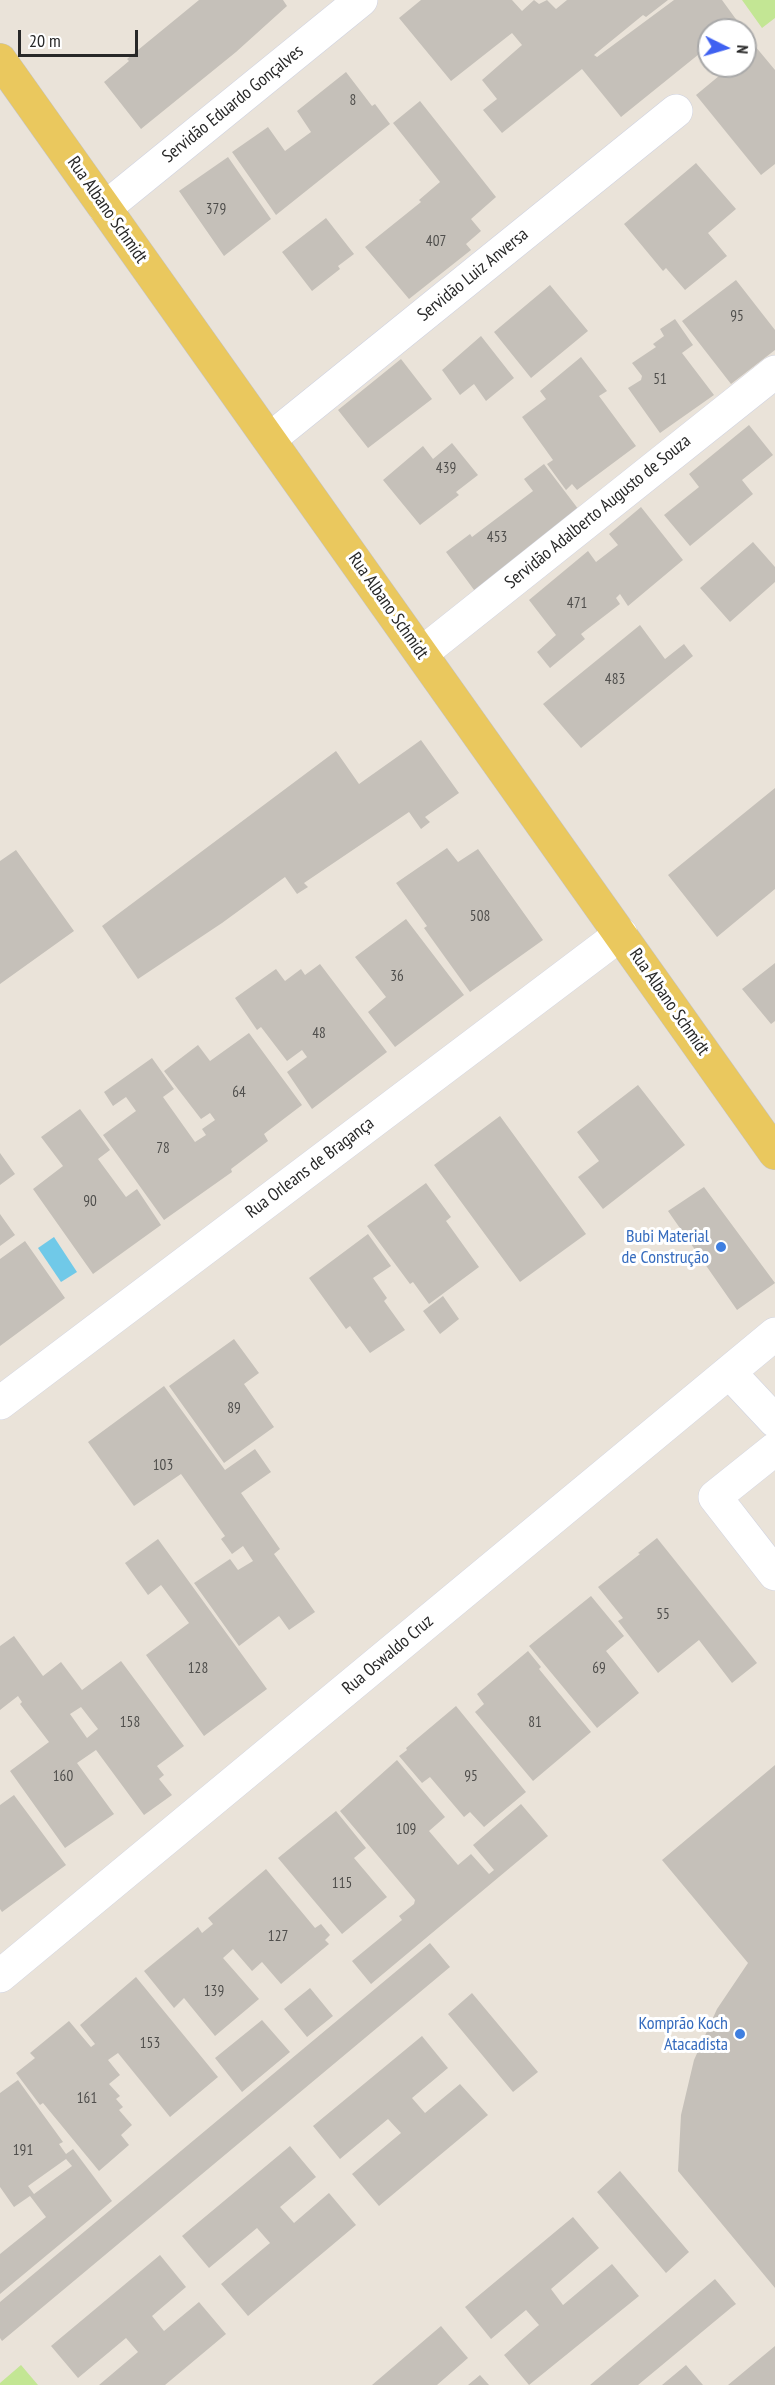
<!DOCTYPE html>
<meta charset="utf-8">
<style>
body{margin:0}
#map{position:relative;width:775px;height:2385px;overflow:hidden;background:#eae3d9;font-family:"PT Sans Narrow",sans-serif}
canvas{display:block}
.north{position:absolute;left:697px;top:18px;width:60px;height:60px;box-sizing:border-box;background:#fff;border:2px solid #a9a9a9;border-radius:50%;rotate:95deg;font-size:16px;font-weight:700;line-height:24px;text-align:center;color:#282828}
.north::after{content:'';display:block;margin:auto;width:21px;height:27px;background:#3f61f1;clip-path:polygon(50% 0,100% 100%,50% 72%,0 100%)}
.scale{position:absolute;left:18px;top:30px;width:120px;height:27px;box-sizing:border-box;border:3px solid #282828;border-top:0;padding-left:8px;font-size:18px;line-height:21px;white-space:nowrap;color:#282828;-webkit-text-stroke:4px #fff;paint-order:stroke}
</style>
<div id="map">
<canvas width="775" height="2385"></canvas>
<div class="north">N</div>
<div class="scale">20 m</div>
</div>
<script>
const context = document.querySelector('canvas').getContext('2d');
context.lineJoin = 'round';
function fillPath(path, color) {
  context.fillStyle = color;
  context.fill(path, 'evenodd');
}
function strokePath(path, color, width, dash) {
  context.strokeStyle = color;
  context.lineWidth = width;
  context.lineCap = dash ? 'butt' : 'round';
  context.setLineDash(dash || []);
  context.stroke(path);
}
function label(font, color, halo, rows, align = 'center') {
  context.font = font + ' "PT Sans Narrow",sans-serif';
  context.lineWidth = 6;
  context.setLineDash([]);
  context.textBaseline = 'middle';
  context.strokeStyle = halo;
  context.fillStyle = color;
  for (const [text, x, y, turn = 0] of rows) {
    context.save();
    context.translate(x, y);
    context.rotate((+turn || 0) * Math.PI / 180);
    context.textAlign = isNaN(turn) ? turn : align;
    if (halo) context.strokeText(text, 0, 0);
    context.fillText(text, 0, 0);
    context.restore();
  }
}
fillPath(new Path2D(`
 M742 0H775V18L762 28Z
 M21 2365 38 2385H0V2383Z`), '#c3e694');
fillPath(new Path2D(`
 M54 1237 77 1272 61 1282 38 1248Z`), '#70c9e8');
fillPath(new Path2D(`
 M199 0H283L287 6 236 52 141 129 104 82 129 61 127 59Z
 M421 0H512L522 11 534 0 539 4 547 0 556 9 567 0H668L646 17 643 15 594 55 597 57 674 0H722L738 22 729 30H709V46L621 117 582 69 502 133 483 110 497 99 482 80 522 45 512 33 451 81 399 18Z
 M755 46 775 70V164L761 175 696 95 731 66H745V55Z
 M346 72 372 106 375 104 390 124 276 215 232 152 268 127 285 151 311 132 297 111Z
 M420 101 496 197 471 219 481 231 466 244 471 250 409 299 365 247 421 202 419 200 440 182 393 123Z
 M228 157 271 219 224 256 179 191Z
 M696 163 736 209 708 233 727 256 685 290 666 268 663 271 624 224Z
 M326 218 354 254 338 266 340 269 312 291 282 252Z
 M736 280 775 330V350L731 384 682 321Z
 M550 285 588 331 531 378 494 332Z
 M675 319 693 345 682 353 714 395 660 433 628 388 641 380 642 376 632 363 656 347 653 344 664 336 660 329Z
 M481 336 514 378 486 401 474 384 460 395 442 370Z
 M581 357 607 391 599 396 636 446 577 490 572 484 566 490 547 464 553 460 522 417 546 399 540 391Z
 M401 359 432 399 368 448 338 410Z
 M749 425 773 455 742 480 753 494 690 546 664 515 699 487 689 474Z
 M452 443 478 475 456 492 459 495 420 525 383 480 423 446 433 459Z
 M544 464 582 514 480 598 446 552 470 534 472 537 533 491 524 479Z
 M641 507 683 560 628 606 620 594 616 598 620 604 581 634 585 639 550 668 537 652 556 635 529 600 588 551 596 562 618 545 609 534Z
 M753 542 775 567V582L730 622 700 588Z
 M640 625 665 659 684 644 693 656 581 748 543 704Z
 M421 740 459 793 425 817 430 822 421 829 409 812 304 883 308 887 297 894 285 877 222 923 138 979 102 926 336 751 359 784Z
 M775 788V889L717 937 668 875Z
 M447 848 458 862 478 849 543 940 470 992 424 928 427 926 396 883Z
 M16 850 74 931 0 984V861Z
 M406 919 464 995 395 1047 368 1012 386 997 355 957Z
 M775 963V1021L771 1024 742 989Z
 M320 964 387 1052 312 1109 287 1072 307 1057 302 1050 287 1061 261 1027 257 1030 235 998 276 969 285 981 301 969 305 975Z
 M249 1033 302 1105 264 1134 268 1141 231 1169 232 1172 164 1220 103 1135 136 1111 126 1097 113 1106 104 1092 152 1058 174 1089 163 1097 195 1142 206 1135 202 1129 215 1120 210 1113 201 1119 164 1071 198 1045 210 1061Z
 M638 1085 685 1145 603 1209 578 1177 599 1161 577 1132Z
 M80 1109 110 1150 98 1159 126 1197 137 1189 161 1225 93 1274 33 1189 63 1166 41 1137Z
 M500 1116 586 1234 520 1282 434 1165Z
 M0 1153 15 1174 0 1185Z
 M426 1183 451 1217 446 1221 479 1267 429 1304 413 1282 410 1284 367 1226Z
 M704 1187 775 1283 737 1310 668 1211Z
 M0 1214 15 1235 0 1246Z
 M368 1234 391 1266 373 1278 387 1298 384 1301 405 1330 370 1353 350 1326 346 1329 309 1278Z
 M25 1241 65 1298 0 1346V1259Z
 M443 1296 459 1319 440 1334 423 1311Z
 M234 1339 259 1373 244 1384 274 1427 224 1463 169 1386Z
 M164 1386 225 1470 255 1449 271 1472 241 1493 280 1549 274 1554 315 1612 289 1630 279 1616 239 1646 194 1583 230 1559 238 1570 253 1561 243 1546 232 1554 221 1539 225 1536 181 1474 134 1506 88 1442Z
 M657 1538 757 1663 732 1683 699 1640 658 1673 618 1621 623 1618 598 1587 640 1554 638 1553Z
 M158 1539 267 1689 204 1736 146 1655 189 1623 161 1585 148 1595 125 1563Z
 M591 1596 624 1636 606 1651 639 1693 597 1728 529 1646Z
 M14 1636 43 1676 61 1662 82 1690 121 1661 184 1746 157 1766 164 1775 159 1779 172 1795 144 1815 96 1750 77 1763 114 1814 65 1848 10 1771 49 1742 20 1704 22 1702 18 1696 0 1710V1646ZM81 1707 98 1729 87 1738 70 1714Z
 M528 1651 541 1667 539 1669 591 1732 533 1781 475 1712 484 1704 477 1694Z
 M456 1706 526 1792 484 1827 470 1812 464 1817 430 1777 422 1783 399 1756 407 1750 406 1748Z
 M397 1760 445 1817 429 1831 458 1865 471 1854 489 1874 494 1870 473 1845 521 1804 548 1836 371 1984 352 1961 402 1920 399 1916 414 1904 415 1900 340 1811Z
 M775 1765V2288L678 2171 681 2115 694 2060 717 2009 748 1963 662 1860Z
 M14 1795 66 1865 2 1912 0 1909V1805Z
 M336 1811 366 1848 354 1858 387 1897 342 1934 278 1858Z
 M266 1869 315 1928 321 1924 330 1935 325 1940 329 1944 281 1984 262 1962 252 1971 233 1949 223 1958 259 1999 215 2036 184 1998 174 2008 144 1971 198 1927 202 1933 213 1924 208 1918Z
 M430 1943 450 1967 2 2341 0 2338V2302Z
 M136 1977 218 2077 170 2117 118 2053 108 2060 120 2075 109 2084 120 2096 116 2099 123 2107 119 2110 132 2125 121 2135 129 2145 99 2171 43 2103 40 2105 16 2073 35 2058 30 2053 69 2021 91 2047 95 2044 80 2025Z
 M310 1988 333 2016 307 2037 284 2009Z
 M472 1993 538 2072 513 2092 448 2014Z
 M262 2020 290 2052 242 2092 215 2058Z
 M422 2036 448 2068 412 2098 425 2113 460 2084 488 2115 379 2206 352 2174 401 2133 388 2119 340 2159 313 2126Z
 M18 2080 63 2142 59 2144 66 2154 73 2149 112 2201 0 2294V2254L46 2217 30 2196 14 2207 0 2187V2093ZM66 2159 72 2166 34 2194 28 2186Z
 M290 2146 316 2177 280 2207 294 2223 329 2193 356 2225 248 2316 221 2284 270 2243 257 2228 209 2268 182 2236Z
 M620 2171 689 2252 666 2273 597 2192Z
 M573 2217 599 2248 551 2289 563 2305 612 2264 639 2296 529 2385 504 2355 539 2325 526 2310 491 2339 465 2307Z
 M160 2255 186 2287 152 2316 164 2331 199 2302 226 2334 165 2385H99L138 2352 126 2338 78 2378 51 2346Z
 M715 2279 736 2304 732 2307 638 2385H590Z
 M441 2326 468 2358 437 2385H372Z
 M775 2346V2385H728Z
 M686 2365 703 2385H662Z
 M480 2375 489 2385H468Z`), '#c5c0b9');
const minor = new Path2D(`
 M105 208 361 0
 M270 439 676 111
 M422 653 775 372
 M729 1372 775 1421
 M0 1403 621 934
 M775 1449 715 1497 775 1574
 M0 1976 775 1334`);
const major = new Path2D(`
 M0 60 775 1153`);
strokePath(minor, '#cfd2e0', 34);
strokePath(major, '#c3c3c3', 34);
strokePath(minor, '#fff', 33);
strokePath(major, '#eac85e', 33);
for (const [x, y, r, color] of [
 [721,1247,6,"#3f7fe0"],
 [740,2034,6,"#3f7fe0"]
]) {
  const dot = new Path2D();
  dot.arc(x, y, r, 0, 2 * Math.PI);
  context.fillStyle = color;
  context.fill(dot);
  strokePath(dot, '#fff', 2);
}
label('15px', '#4f4e4c', null, [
 ["8",353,101],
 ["379",216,210],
 ["407",436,242],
 ["95",737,317],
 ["51",660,380],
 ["439",446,469],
 ["453",497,538],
 ["471",577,604],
 ["483",615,680],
 ["508",480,917],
 ["36",397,977],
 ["48",319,1034],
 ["64",239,1093],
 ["78",163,1149],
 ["90",90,1202],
 ["89",234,1409],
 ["103",163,1466],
 ["55",663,1615],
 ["128",198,1669],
 ["69",599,1669],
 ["158",130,1723],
 ["81",535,1723],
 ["160",63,1777],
 ["95",471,1777],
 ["109",406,1830],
 ["115",342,1884],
 ["127",278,1937],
 ["139",214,1992],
 ["153",150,2044],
 ["161",87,2099],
 ["191",23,2151]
]);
label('18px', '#282828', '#fff', [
 ["Servidão Eduardo Gonçalves",233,104,-39],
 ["Rua Albano Schmidt",107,210,55],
 ["Servidão Luiz Anversa",473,275,-39],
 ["Servidão Adalberto Augusto de Souza",598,512,-39],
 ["Rua Albano Schmidt",388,606,55],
 ["Rua Albano Schmidt",669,1002,55],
 ["Rua Orleans de Bragança",310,1168,-37],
 ["Rua Oswaldo Cruz",388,1655,-40]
]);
label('18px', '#366cbe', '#fff', [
 ["Bubi Material",709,1237],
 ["de Construção",709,1258],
 ["Komprão Koch",728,2024],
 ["Atacadista",728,2045]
], 'right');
</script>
